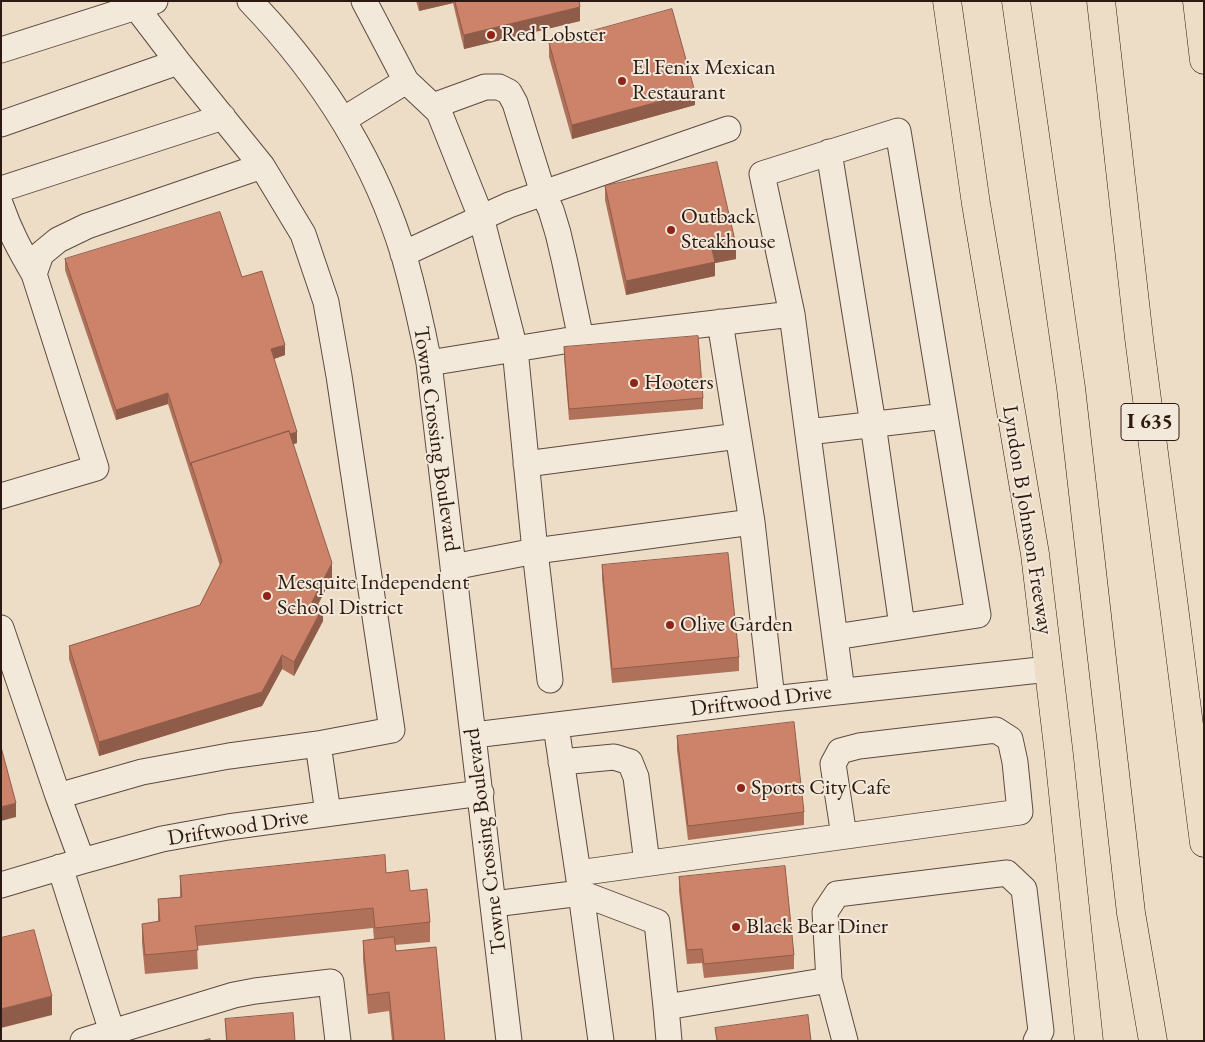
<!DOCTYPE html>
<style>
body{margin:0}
#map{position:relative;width:1205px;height:1042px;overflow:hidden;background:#edddc6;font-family:"EB Garamond",serif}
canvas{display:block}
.frame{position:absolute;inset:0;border:2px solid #2c1912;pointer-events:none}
</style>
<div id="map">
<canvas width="1205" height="1042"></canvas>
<div class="frame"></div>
</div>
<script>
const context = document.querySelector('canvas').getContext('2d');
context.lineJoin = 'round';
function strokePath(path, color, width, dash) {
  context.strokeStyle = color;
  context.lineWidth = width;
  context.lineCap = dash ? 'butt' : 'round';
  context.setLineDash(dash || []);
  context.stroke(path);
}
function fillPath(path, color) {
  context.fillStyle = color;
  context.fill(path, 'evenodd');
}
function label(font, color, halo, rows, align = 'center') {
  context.font = font + ' "EB Garamond",serif';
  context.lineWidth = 4;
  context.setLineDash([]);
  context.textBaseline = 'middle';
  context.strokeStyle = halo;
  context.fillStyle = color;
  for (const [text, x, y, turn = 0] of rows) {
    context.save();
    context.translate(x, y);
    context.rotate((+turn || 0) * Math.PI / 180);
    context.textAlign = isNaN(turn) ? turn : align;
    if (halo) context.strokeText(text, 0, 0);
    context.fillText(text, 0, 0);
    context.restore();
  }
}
const minor = new Path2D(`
 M250 1C319 73 375 159 404 256 414 291 422 327 429 363L509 1041
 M136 7 178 62
 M1 50 155 1
 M406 81 439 112 481 217 515 349 535 551 453 567
 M433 106 485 87H499L509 92 515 103 543 193 551 210 558 233 565 263 581 339
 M343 120 406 81 364 1
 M1 124 178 62 262 166 303 234 326 302 339 376 392 730 318 744 229 756 142 772 58 796
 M829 152 873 424 902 626
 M1 189 223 117
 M1 206C10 232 20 250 34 274
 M403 254 509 205 728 129
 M792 314 842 691
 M720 322 752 522
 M429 363 564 341 792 314 762 174 898 131 978 615 835 637
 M808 432 945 416
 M526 464 738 436
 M1 496 96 468 34 274 41 254 58 240 87 226 262 166
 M1 628 58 796 82 861
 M550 680 535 551 752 522 772 699
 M556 726 581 893 657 922 666 1007
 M474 735 772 699 1049 669
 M318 744 328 813
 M561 762 614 757 630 762 636 777 647 863
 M60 867 112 1032
 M578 873 1020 812 1015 762 1010 739 996 730 859 746 840 751 833 764 844 836
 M1 885 82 861 162 839 228 827 481 793
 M494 904 581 893 601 1041
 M83 1041 234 995 255 991 331 982 338 1041
 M669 1041 666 1007 829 980
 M845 1041 829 980 825 912 837 894 1007 873 1024 889 1041 1031 1036 1041`);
const major = new Path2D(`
 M947 1 976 204 1035 554 1059 755 1089 1041`);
const highway = new Path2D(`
 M1016 1 1071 388 1131 913 1153 1041
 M1101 1 1139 338 1174 607 1204 843
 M1197 1 1204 60`);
strokePath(minor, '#5c4a3f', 27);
strokePath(major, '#2c1912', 29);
strokePath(highway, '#2c1912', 29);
strokePath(minor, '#f3e9da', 25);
strokePath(major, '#edddc6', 28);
strokePath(highway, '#edddc6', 28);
fillPath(new Path2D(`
 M416 1H579L580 21 464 49 453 3 419 11Z
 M549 43 695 105 572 139 549 57Z
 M605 186 736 259 715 263V276L626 295 605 200Z
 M65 259 242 277 285 355 274 359 297 443 293 444 332 577 318 605 323 621 294 676 282 669 262 706 99 756 69 659V646L200 605 220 566 168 404 116 420 65 270Z
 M564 347 703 398V409L569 420 564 358Z
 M602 565 739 657V671L612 683 602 579Z
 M677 736 804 812V825L688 840 677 750Z
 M386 873 410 891 430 922V942L395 945 396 951 445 1041H392L389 1011 368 1014 363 960V941L374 939 373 928 197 946 198 969 145 974 142 943V924L158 922V899L180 897V876Z
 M679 877 794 955V969L704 978 702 963 687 964 679 891Z
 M225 1019 295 1041H226Z`), '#b0715a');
fillPath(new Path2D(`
 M419 1H453V3L419 11Z
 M580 7V21L464 49V35Z
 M695 92V105L572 139V125Z
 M736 245V259L715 263V276L626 295V281L712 250Z
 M285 345V355L271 360V349Z
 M168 393V404L116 420V410Z
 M297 432V443L195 475 192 465Z
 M332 563V577L312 615V602Z
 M323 607V621L294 676V662Z
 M282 655V669L262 706 99 756V742Z
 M16 803V817L1 821V807Z
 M52 996V1015L1 1028V1009Z`), '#905c4a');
const building = new Path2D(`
 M455 1H579L580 7 464 35Z
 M672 9 695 92 572 125 549 43Z
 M717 162 736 245 712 250 715 262 626 281 605 186Z
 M220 212 242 277 262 271 285 345 271 349 297 432 290 434 289 431 191 463V466L168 393 116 410 65 259Z
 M698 336 703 398 569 409 564 347Z
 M289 431 332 563 312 602 323 607 294 662 282 655 262 692 99 742 69 646 200 605 222 561 191 463Z
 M728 553 739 657 612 669 602 565Z
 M794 722 804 812 688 826 677 736Z
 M1 747 16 803 1 807Z
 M385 855 386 873 408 870 410 891 427 889 430 922 375 928 373 908 195 926 198 950 145 955 142 924 160 921 158 899 182 897 180 876Z
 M785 866 794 955 704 964 702 949 687 950 679 877Z
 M34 930 52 996 1 1009V938Z
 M394 937 396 951 436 947 445 1041H394L389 992 368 995 363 941Z
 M293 1013 295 1041H227L225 1019Z
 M808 1015 811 1041H717L715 1028Z
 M210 1039V1041H201Z`);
fillPath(building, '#cd8369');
strokePath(building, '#905c4a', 1);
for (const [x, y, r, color] of [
 [491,35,5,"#8f2418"],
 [622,81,5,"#8f2418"],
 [671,230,5,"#8f2418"],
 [634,383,5,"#8f2418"],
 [267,596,5,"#8f2418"],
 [670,625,5,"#8f2418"],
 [741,788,5,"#8f2418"],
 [736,927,5,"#8f2418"]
]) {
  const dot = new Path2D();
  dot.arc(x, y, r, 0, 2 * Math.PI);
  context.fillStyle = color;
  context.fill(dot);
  strokePath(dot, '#f3e9da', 2);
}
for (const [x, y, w] of [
 [1150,422,58]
]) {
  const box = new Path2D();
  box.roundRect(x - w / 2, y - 18.5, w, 37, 4);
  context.fillStyle = '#f3e9da';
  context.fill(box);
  strokePath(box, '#2c1912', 1);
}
label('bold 21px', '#2c1912', null, [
 ["I 635",1150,422]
]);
label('22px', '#2c1912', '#f3e9da', [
 ["Red Lobster",501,35],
 ["El Fenix Mexican",632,68],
 ["Restaurant",632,93],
 ["Outback",681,217],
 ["Steakhouse",681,242],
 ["Hooters",644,383],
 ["Mesquite Independent",277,583],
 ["School District",277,608],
 ["Olive Garden",680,625],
 ["Sports City Cafe",751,788],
 ["Black Bear Diner",746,927]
], 'left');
label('22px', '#2c1912', '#f3e9da', [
 ["Towne Crossing Boulevard",436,439,82],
 ["Lyndon B Johnson Freeway",1027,520,81],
 ["Driftwood Drive",761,701,-7],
 ["Driftwood Drive",238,828,-9],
 ["Towne Crossing Boulevard",486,841,-97]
]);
</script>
